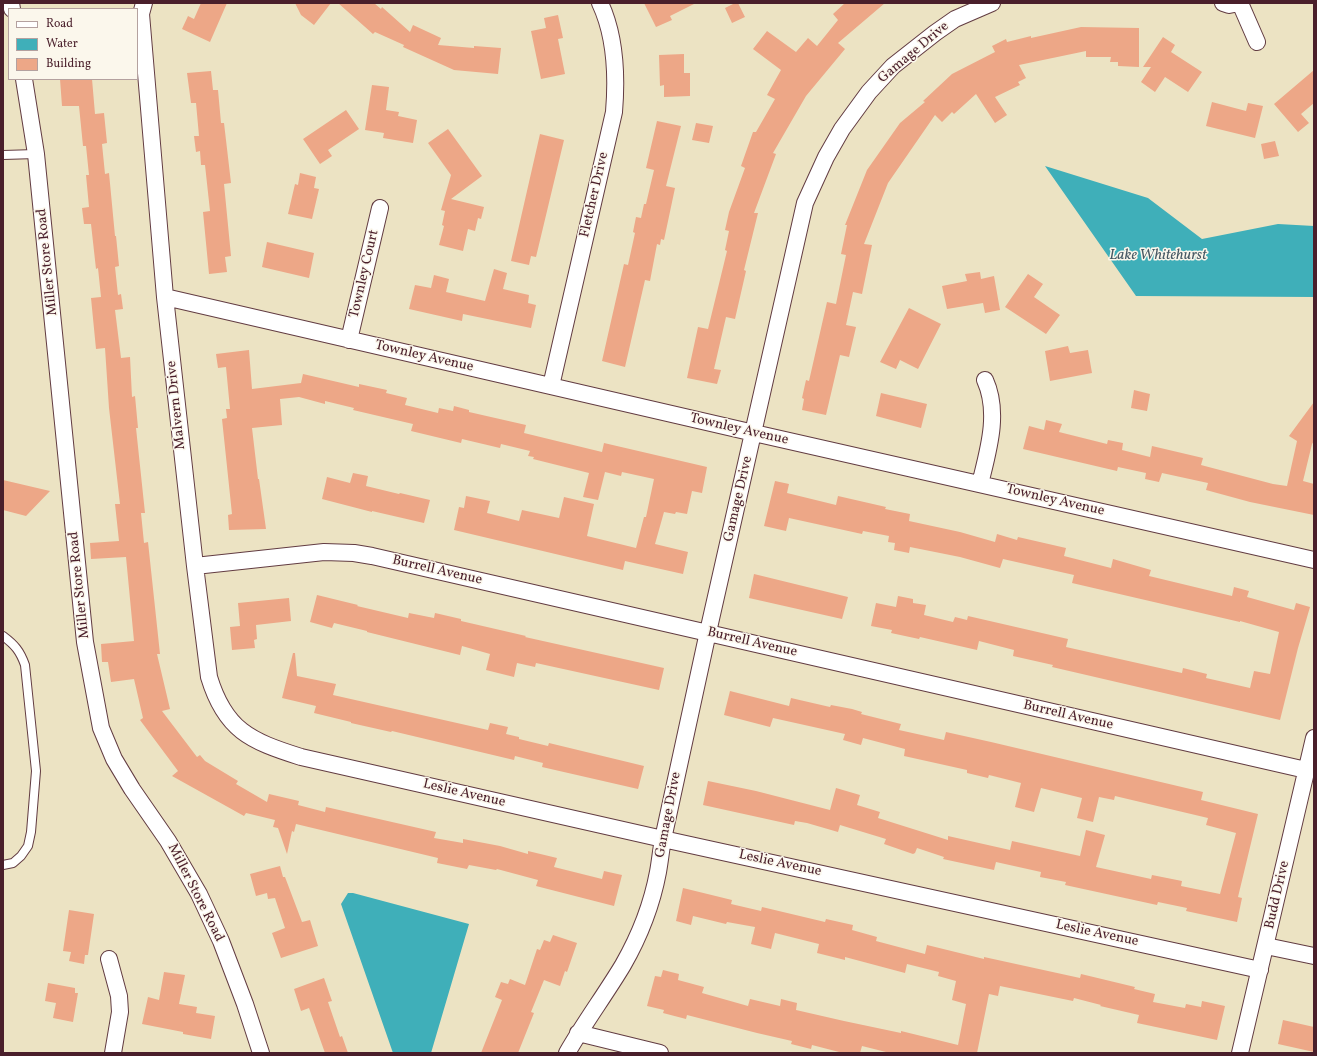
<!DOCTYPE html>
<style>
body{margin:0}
#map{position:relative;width:1317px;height:1056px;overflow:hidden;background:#ece3c3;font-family:Vollkorn,serif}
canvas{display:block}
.frame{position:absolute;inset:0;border:4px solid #4a1f2b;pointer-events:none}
.legend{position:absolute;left:8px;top:8px;width:130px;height:72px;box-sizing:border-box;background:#fbf7ec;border:1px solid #b4a19f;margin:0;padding:5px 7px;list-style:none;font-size:12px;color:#4a1f2b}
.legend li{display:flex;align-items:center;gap:8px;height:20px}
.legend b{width:20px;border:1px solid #b4a19f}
</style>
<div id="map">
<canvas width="1317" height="1056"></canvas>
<div class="frame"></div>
<ul class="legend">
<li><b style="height:5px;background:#fff"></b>Road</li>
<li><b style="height:11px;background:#3fafb9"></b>Water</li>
<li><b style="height:11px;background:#eda787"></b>Building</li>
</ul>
</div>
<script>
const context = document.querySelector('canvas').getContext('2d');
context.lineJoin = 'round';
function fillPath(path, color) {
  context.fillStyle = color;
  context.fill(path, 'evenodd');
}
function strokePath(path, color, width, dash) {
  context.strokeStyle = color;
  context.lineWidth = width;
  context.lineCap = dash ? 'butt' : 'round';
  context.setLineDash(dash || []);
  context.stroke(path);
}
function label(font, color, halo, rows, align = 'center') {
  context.font = font + ' Vollkorn,serif';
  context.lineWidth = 3;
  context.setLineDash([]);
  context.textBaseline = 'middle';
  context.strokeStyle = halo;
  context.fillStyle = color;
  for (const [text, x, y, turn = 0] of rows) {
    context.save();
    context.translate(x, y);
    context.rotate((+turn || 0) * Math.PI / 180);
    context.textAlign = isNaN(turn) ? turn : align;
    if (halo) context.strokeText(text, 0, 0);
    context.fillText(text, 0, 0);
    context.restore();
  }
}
fillPath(new Path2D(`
 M1045 166 1148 198 1202 239 1278 224 1314 226V297L1136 296Z
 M348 893H353L469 924 431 1053H393L341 904Z`), '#3fafb9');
fillPath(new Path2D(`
 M201 3H227L210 42 182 29 188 16 194 19Z
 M295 3H331L314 25 301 15Z
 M338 3H374L381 9 382 7 410 32 413 25 441 38 438 45 474 48V46L501 48 498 74 454 70 403 47 404 45 375 32 373 34Z
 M644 3H696L670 16 672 20 656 27Z
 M735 3H738L745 17 732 23 725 8Z
 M845 3H885L838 43 845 49 806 96 773 153 776 154 754 213H758L744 270 746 271 735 319 726 317 714 369 721 370 717 384 687 378 698 327 708 329 727 251 725 250 729 231 725 230 729 212 745 168 741 166 753 132H756L775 99 767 95 781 70 753 49 767 31 796 52 808 38 817 46 838 20 833 14Z
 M558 15 563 38 558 39 565 74 541 79 531 31 546 28 544 18Z
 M1081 27 1139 28V67L1118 66V62H1110L1111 57H1086V51L1019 65 1026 78 1018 82 1020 85 995 97 1007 115 995 123 976 94 954 114 952 112 942 122 935 115 888 183 864 244 872 245 862 294 853 292 846 325 856 327 849 357 840 355 826 415 802 410 804 399 802 398 806 380 809 381 827 302 836 304 846 255 841 254 847 225H845L867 170 900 123 925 102 923 101 952 74 995 52 992 46 1006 39 1007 42 1031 36V38Z
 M1163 37 1175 45 1171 52 1202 72 1188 92 1165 77 1155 92 1141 82 1151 67H1143Z
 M684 54V73H690V96L664 97V85L660 86 659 55Z
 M1314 70V103L1301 114 1309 123 1298 132 1274 104Z
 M211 71 213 90H218L221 123H224L231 183 224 184 231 256 225 257 227 272 209 274 203 212 210 211 205 165H201L200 151 196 152 194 136H199L196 103H191L187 73Z
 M60 79H92L95 114 104 113 107 143 102 144 105 174 109 173 115 236H116L119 266 115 267 118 295 121 294 123 309 115 310 121 358 130 357 132 397 135 396 138 428H136L145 513H141L144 543 148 542 160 654H157L170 709 162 711 197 757 200 755 205 761 238 781 236 784 267 802 269 794 299 801 298 805 325 812 326 807 436 832 434 838 463 843V839L500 846 528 854V851L557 858 554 867 602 879 604 871 622 875 614 906 536 886 538 880 497 869 496 870 469 865 467 869 437 863 438 858 296 824 294 832 292 831 287 854 278 828 273 827 275 820 246 813 244 816 172 776 178 771 140 720 143 718 134 679 111 682 108 662H102L101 644 134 641 126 557 91 559 90 543 119 541 115 504H120L109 408 105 348 96 349 91 298 101 297 98 268 96 269 91 224H84L82 208 89 207 86 175H89L86 146H83L79 106H62Z
 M372 85 389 87 386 110 399 112 398 116 417 120 413 143 383 138 384 133 365 130Z
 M1212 102 1246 111 1248 103 1263 106 1255 138 1206 126Z
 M346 110 359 129 328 150 332 156 320 164 303 139Z
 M657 121 681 126 666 186 675 188 664 240 661 239 660 245 657 244 650 281 645 280 625 367 602 361 624 264 628 265 635 233 633 232 636 217 641 218 644 204H646L654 170 646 168Z
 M696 123 713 126 709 143 692 140Z
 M448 129 482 176 451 199 484 207 481 219 478 218 475 231 468 229 463 251 439 245 444 226 442 225 445 211 441 210 451 175 428 143Z
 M540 134 564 140 536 257 531 256 529 265 511 261Z
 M1275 141 1279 156 1264 159 1261 144Z
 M300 173 316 177 314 188 319 189 312 219 288 214 295 184 298 185Z
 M267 242 314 253 309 278 262 267Z
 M494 269 507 273 503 289 529 295 528 303 536 305 531 328 463 314 462 321 409 309 415 285 431 288 434 275 449 279 446 292 485 301Z
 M980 272 981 279 994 276 1000 310 985 313 983 303 947 309 942 286 967 281 965 274Z
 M1028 274 1043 284 1034 297 1060 315 1046 334 1005 307Z
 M909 308 941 324 918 369 900 360 896 369 880 362Z
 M1068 346 1070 353 1088 350 1092 373 1050 381 1045 351Z
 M249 350 252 389 301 383 303 374 359 387V384L387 390 386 393 407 398 405 405 438 413 439 408 453 411 454 406 469 410V412L526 425 524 433 602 452 604 443 707 467 702 493 692 491 687 514 676 512 675 514 664 512 655 544 688 552 683 574 625 561 623 570 454 530 459 507 464 508 466 496 490 501 487 513 519 521 522 510 559 518 564 497 594 504 587 536 636 548 644 517H646L654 479 622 472 621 476 605 472 598 500 583 497 589 473 533 459 534 457 528 456 530 451 501 444 500 448 462 439 461 443 411 431 413 424 353 410 354 408 325 401V404L299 397 280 399 282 425 252 428 258 479H259L266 529 229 530 228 515 232 514 222 419 227 418 226 409H230L226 367 218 368 216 354Z
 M1134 390 1150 394 1147 411 1131 408Z
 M881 393 927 404 921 428 876 416Z
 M1314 402V441L1312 444 1303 481 1314 484V515L1250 502 1206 490 1208 483 1162 473 1159 482 1145 479 1146 473 1118 467 1117 471 1023 449 1029 426 1044 430 1046 420 1062 424 1059 432 1107 444 1108 440 1123 443 1122 450 1150 457 1152 446 1203 458 1201 465 1273 484 1287 486 1297 441 1289 436Z
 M353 473 368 476 366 486 399 494 400 493 430 500 424 523 372 511V512L322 499 327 477 350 483Z
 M3 480 50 491 26 516 3 510Z
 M775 481 789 484 787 493 836 505 838 496 886 507 885 509 910 514 909 521 960 532 995 542 997 534 1017 540 1018 537 1066 548 1064 556 1111 568 1113 559 1151 570 1149 576 1232 596 1234 587 1249 591 1247 597 1294 610 1296 603 1310 607 1298 648 1280 720 1052 667 1053 665 1013 656 1014 650 979 641 977 650 920 637 919 639 891 633 892 630 871 626 876 603 896 607 898 596 913 599V603L926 605 924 615 953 622 955 617 967 620 968 616 1068 639 1066 647 1182 673 1183 668 1207 674 1206 678 1250 688 1254 671 1270 674 1279 632 1240 621V622L1072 583 1074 575 1003 559 1000 568 960 557 910 547 909 553 894 550 895 543 888 542 889 536 863 531 862 534 789 518 786 531 764 526Z
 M754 574 848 597 842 619 749 598Z
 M317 595 358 605 357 606 408 618 409 613 434 618 435 613 461 619V621L526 636 525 637 664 668 659 690 536 663 535 667 517 663 514 677 486 670 490 654 462 646 460 655 367 632V631L334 623 332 628 310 622Z
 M289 598 291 621 256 625 257 639 254 640 255 648 232 650 230 627 240 626 238 603Z
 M293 653H295L297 676 336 684 333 695 488 730 490 723 508 727 506 734 519 737V739L548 746 549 743 644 766 638 789 542 767 543 763 515 756 514 760 392 731 391 732 351 723V722L314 713 316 706 282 698Z
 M730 691 789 706 791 698 830 707 831 705 852 709 862 712 861 714 901 724 899 730 944 740 946 732 991 742 1203 792 1201 800 1258 814 1238 897 1242 898 1237 922 1186 911 1187 908 1158 902 1157 905 1065 885 1066 882 1040 877 1041 872 996 862 994 870 943 859 944 857 917 848 915 853 913 854 884 844 886 839 840 825 838 832 807 823 795 821 794 825 703 805 708 781 756 791 830 810 836 788 860 795 857 805 880 812 878 818 948 840V836L1010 850 1012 841 1080 856 1086 830 1105 835 1096 867 1151 879 1152 875 1182 881 1181 886 1220 894 1236 833 1206 825 1208 818 1115 796 1114 800 1099 797 1093 822 1077 818 1082 798 1041 788 1034 812 1015 807 1021 783 989 775 988 778 967 773V770L904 756 905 749 863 738 861 745 843 740 845 734 773 718 770 727 724 715Z
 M280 866 283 877H285L302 922 310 920 318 946 281 958 272 933 285 928 275 898 268 899 267 893 256 896 250 874Z
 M683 888 732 900 731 904 761 911 762 907 825 922 826 919 853 925 852 930 877 937 876 941 925 954 927 945 984 959V957L1080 978 1081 974 1135 987 1134 989 1155 994 1153 1002 1185 1008 1186 1004 1201 1007 1202 1001 1225 1006 1217 1040 1137 1023 1139 1015 1100 1006 1101 1005 1074 998 1073 1001 1000 986 998 996 989 994 977 1053H890L862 1046 860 1053H843L812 1045 811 1049 791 1044 792 1041 757 1033 687 1015 686 1019 663 1013 664 1010 647 1006 655 976 661 977 663 970 679 974 678 980 704 987 702 993 748 1006 750 999 780 1006 781 999 797 1003 796 1010 844 1021 901 1033V1031L958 1045 966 1004 952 1000 956 981 938 976 939 972 907 964 905 973 845 957V960L817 953 819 944 775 933 771 949 751 944 755 927 727 922 726 924 693 916 691 925 676 921Z
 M69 910 94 914 88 955H85L84 964 69 961 71 952 63 951Z
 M553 935 577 943 567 972 565 971 560 986 544 980 531 1012 534 1013 518 1053H481L502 1000 495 997 501 982 508 984 510 979 525 985 537 949 540 950 544 940 550 942Z
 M164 972 185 975 179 1004 197 1007 196 1013 215 1016 211 1039 183 1034V1032L142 1024 148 997 159 1000Z
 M324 978 332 1001 328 1002 340 1037 342 1036 348 1053H325L309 1008 301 1011 294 989Z
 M48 983 75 988V993H78L73 1022 53 1018 56 1003 45 1001Z
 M1283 1020 1314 1027V1052L1278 1044Z`), '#eda787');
const lane = new Path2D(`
 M3 155 36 154
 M3 636C15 645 20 651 25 665L36 771 31 832 28 846 21 856 13 863 3 865`);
const street = new Path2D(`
 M11 3 12 9
 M144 3 141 14 165 297 195 566 209 677C225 730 250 741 301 757L663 839 1260 970
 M1223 3 1229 5 1239 3
 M1240 3 1257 42
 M24 79 36 154 85 642 101 728 114 759 132 789 168 841 199 894 221 941 245 1004 261 1053
 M165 297 754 433 1314 560
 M349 340 380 208
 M551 386 614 112C617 76 616 37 600 3
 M980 484C988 451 1000 413 985 380
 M195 566 324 552 354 553 372 556 1306 770
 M1266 946 1314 956
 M109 959 119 996 120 1012 113 1053
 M578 1033 660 1053
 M567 1053C584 1023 605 995 623 965 639 937 652 904 658 872 660 861 661 850 663 839L708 632 805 203 826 157 842 129 869 92 893 66 935 33 955 19 992 3
 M1240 1053 1314 738`);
strokePath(lane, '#623c42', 10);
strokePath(street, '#623c42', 18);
strokePath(lane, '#fff', 8);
strokePath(street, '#fff', 16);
label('14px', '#4a1f2b', '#fbf7ec', [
 ["Gamage Drive",914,53,-40],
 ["Fletcher Drive",595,195,-77],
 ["Miller Store Road",48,262,-96],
 ["Townley Court",365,274,-77],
 ["Townley Avenue",424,357,13],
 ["Malvern Drive",177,405,-96],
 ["Townley Avenue",739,430,13],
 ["Gamage Drive",739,499,-77],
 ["Townley Avenue",1055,501,13],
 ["Burrell Avenue",437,571,13],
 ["Miller Store Road",80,585,-96],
 ["Burrell Avenue",752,643,13],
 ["Burrell Avenue",1068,716,13],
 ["Leslie Avenue",464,794,13],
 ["Gamage Drive",669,815,-79],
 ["Leslie Avenue",780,864,12],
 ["Miller Store Road",195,893,63],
 ["Budd Drive",1278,895,-77],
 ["Leslie Avenue",1097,934,12]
]);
label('italic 15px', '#465964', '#fbf7ec', [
 ["Lake Whitehurst",1158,256]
]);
</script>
